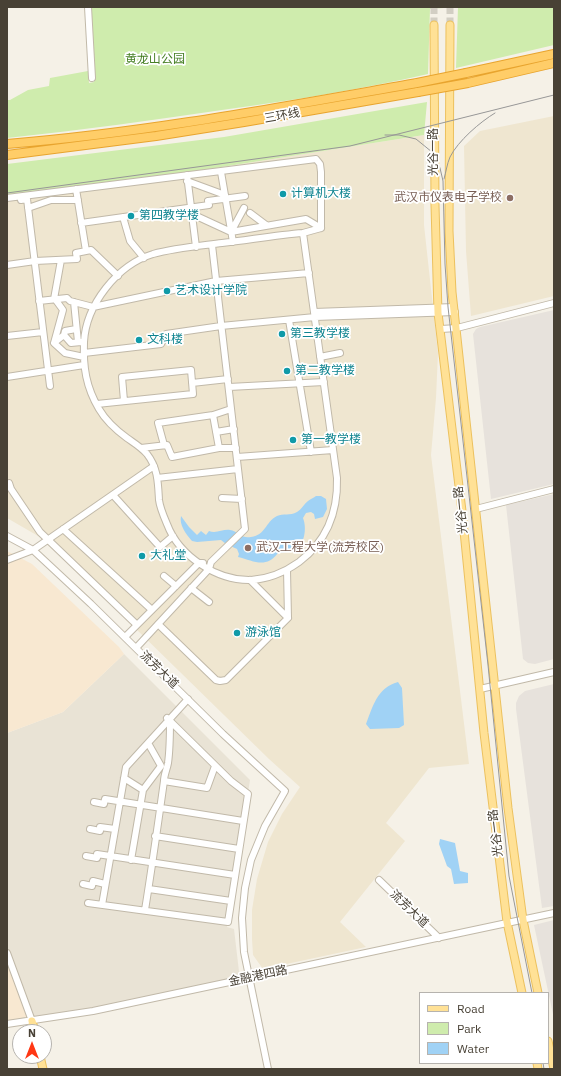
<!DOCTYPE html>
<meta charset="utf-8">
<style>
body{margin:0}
#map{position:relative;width:561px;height:1076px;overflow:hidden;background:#f5f1e7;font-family:"IBM Plex Sans",sans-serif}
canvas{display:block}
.frame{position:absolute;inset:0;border:8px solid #484135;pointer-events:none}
.legend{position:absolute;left:419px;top:992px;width:130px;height:72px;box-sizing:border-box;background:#fff;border:1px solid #b6b3ae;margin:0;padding:5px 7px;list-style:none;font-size:12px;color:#484135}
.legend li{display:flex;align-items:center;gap:8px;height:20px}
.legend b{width:20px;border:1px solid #b6b3ae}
.north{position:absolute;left:12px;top:1024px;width:40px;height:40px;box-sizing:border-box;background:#fff;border:1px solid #b6b3ae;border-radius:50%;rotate:0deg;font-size:11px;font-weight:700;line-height:16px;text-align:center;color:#484135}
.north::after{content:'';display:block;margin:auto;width:14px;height:18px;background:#ff3714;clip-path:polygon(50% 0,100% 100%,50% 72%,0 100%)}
</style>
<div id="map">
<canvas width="561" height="1076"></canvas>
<div class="frame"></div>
<ul class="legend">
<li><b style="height:5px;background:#ffe196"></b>Road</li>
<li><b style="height:11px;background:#cfecad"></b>Park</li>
<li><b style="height:11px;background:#a0d2f5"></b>Water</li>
</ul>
<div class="north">N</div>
</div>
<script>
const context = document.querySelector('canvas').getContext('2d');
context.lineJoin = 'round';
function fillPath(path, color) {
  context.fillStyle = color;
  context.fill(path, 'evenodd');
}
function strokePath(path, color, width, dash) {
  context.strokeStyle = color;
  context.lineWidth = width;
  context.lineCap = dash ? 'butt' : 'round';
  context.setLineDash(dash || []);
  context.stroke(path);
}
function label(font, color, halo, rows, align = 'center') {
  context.font = font + ' "IBM Plex Sans","Noto Sans SC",sans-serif';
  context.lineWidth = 3.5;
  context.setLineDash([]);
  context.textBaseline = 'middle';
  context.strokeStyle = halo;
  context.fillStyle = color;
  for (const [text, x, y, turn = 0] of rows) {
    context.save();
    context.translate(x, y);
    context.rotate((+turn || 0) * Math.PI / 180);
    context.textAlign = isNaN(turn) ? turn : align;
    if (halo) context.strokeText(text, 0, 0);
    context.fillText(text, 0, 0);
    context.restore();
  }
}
fillPath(new Path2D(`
 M124 654 250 780 227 927 234 929 240 980 32 1021 7 953V733L63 712Z`), '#e9e3d5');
fillPath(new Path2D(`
 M7 551 32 564 119 647 124 654 63 712 7 733Z
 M7 952 32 1021 7 1022Z`), '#f8e8d1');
fillPath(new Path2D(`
 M554 310V484L491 499 473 334 476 329 480 327Z
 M554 494V659L535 664 528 663 523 659 506 505Z
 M554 684V906L542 908 516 709V703L519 696 525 691Z
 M554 920V1019L534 925Z`), '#e7e2dc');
fillPath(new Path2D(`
 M554 116V296L471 316 466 251 464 146 480 131Z
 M424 135V225L438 353 436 398 431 455 469 764 429 768 386 823 405 841 340 922 366 947 263 969 253 955 252 939V910L257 879 268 842 282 814 300 787 269 759 45 540 7 518V197L190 172Z`), '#efe6d0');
fillPath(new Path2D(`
 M90 7H457L430 9 428 74C362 89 296 100 229 109 155 120 81 130 7 138V100H10L28 90 49 86 50 78 88 71 89 83 94 82 95 66Z
 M458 7H554V45L456 68Z
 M427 102 424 135 190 172 7 197V164L224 137Z`), '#cfecad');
fillPath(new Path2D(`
 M316 496H321L326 499 327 509 323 517 315 519 314 514 311 512 306 513 303 518C307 528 305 545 294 550 290 552 283 552 278 553 266 569 254 561 238 557L239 554 237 549 226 544 221 540 197 542 192 541C186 534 179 525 181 516L189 527 197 535 201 531 206 535 209 531C216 534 223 529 230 530 238 531 241 539 251 537 266 535 265 522 277 516 283 513 290 516 297 512 302 509 304 504 308 501 310 499 314 498 316 496Z
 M398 682 402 688 404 725 399 728 370 729 366 724C373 706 377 688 398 682Z
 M440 839 455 843 460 871 468 873V883L454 884 451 869 447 866 439 844Z`), '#a0d2f5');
strokePath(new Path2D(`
 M434 7V25
 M450 7V25`), '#d2cec3', 7, [7, 3.5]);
const minor = new Path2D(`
 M88 7 92 78
 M221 172 233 242
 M187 175 196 247
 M187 181 225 195
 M76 189 86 251
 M7 198 316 159 320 164 321 172V228
 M21 200 27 199 50 386
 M28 208 51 200H78
 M250 213 266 225
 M192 214 231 232 306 219 321 228
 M123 217 130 241 144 258
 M81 223 209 205 208 201 245 196
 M231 232 244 208
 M303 233 337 478C338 513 327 541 299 562 285 572 269 579 251 580 217 581 179 556 167 524 164 517 160 508 159 500 158 483 158 468 147 454 141 447 134 443 127 438 116 430 106 421 99 409 86 387 83 367 84 342 86 305 117 265 153 254 175 248 199 246 222 243 249 240 276 235 303 233Z
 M303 233 321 228
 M7 265 35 261 77 259 76 253 91 250 118 276
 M54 299 61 260
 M55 299 63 310 54 343 65 353 84 357
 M39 301 67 298 70 301 93 307 216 281 309 273
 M74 302 78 342
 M314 312 454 307
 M289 320 311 452
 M441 329 457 328 554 303
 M64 335 71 343 81 342
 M7 336 43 332
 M54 343 64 335 65 331 76 329
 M84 353 161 344 166 334 221 326 315 317 455 312
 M320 357 340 353
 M7 377 84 365
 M192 383 228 379
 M229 387 324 382
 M97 404 193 394 191 370 122 377 124 401
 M213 415 219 448
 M216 432 234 429
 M164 445 158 423 213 415 231 409
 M141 448 167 445 172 457 219 448H236
 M237 457 333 450
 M157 478 238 469
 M9 483 11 489 40 532 137 625
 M113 495 160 547 173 536
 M222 498 242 499
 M476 509 554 489
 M63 529 152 610
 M7 536 33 550 91 604 223 734 285 791 265 826 251 860 245 888 242 918 244 952 268 1069
 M7 560 33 550 154 466
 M164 576 176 586
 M250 580 288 618
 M191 588 209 602
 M158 624 216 680 220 681 226 680 288 618 287 570
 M125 637 199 563H203
 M136 648 209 569 211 562 245 529 212 245
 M480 689 554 672
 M124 778 143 790
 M164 781 207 788 215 766
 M94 802 104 804 105 799 243 821
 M90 829 100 831V827L115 829
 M155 836 239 849
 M86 856 97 858V854L235 875
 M131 860 143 790 161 766 148 743
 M379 880 439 938
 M83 884 92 886 93 881 105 884
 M149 889 231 901
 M88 903 228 922 248 794 231 781 167 718
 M102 905 126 767 188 699
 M145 910C152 867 158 824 164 781 164 775 167 769 168 763 170 749 170 735 170 720
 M7 953 32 1021
 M7 1024 93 1011 554 913`);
const major = new Path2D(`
 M434 25 435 205 438 313 462 511 484 733 507 922 522 993
 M450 25 449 231 452 292 508 808 523 920 538 993
 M32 1021 35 1032
 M548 1041 554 1069
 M40 1056 43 1069
 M537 1063 538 1069`);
const highway = new Path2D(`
 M466 73 554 54
 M468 83 554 63
 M7 144C145 133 281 107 417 83
 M7 155 156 136 244 122 418 92`);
strokePath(minor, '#c1b9a9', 8);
strokePath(major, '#ecc15e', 9);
strokePath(highway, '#e8a42e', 10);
strokePath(minor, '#fff', 6);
strokePath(major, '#ffe196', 7);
strokePath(highway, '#ffcd68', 8);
strokePath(new Path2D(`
 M385 135H399L416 139 432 152 440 168 443 181 445 264 448 307 488 665 509 876 532 993
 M444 179C446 172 447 164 450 157 458 141 480 122 495 113
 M7 193 350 146 554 95
 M543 1063 544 1069`), '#979797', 1);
const highwayBridge = new Path2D(`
 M417 83 466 73
 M418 92 468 83`);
strokePath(highwayBridge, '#e8a42e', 10, []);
strokePath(highwayBridge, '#ffcd68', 8);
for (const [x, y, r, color] of [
 [283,194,4,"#0f9aa8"],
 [510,198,4,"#8d6e63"],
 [131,216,4,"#0f9aa8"],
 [167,291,4,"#0f9aa8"],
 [282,334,4,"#0f9aa8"],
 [139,340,4,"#0f9aa8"],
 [287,371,4,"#0f9aa8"],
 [293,440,4,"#0f9aa8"],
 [248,548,4,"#8d6e63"],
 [142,556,4,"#0f9aa8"],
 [237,633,4,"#0f9aa8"]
]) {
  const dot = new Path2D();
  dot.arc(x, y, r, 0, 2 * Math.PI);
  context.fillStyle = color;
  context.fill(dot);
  strokePath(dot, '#fff', 1.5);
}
label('12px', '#467f24', '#fff', [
 ["黄龙山公园",155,60]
]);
label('12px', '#484135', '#fff', [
 ["三环线",282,116,-10],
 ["光谷一路",434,152,-90],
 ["光谷一路",461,510,-96],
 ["流芳大道",159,670,44],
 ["光谷一路",496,833,-97],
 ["流芳大道",409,909,44],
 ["金融港四路",258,976,-12]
]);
label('12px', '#0d838f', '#fff', [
 ["计算机大楼",291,194],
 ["第四教学楼",139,216],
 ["艺术设计学院",175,291],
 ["第三教学楼",290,334],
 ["文科楼",147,340],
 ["第二教学楼",295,371],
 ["第一教学楼",301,440],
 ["大礼堂",150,556],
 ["游泳馆",245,633]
], 'left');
label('12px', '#785e54', '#fff', [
 ["武汉市仪表电子学校",502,198],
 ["武汉工程大学(流芳校区)",256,548,"left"]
], 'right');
</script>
